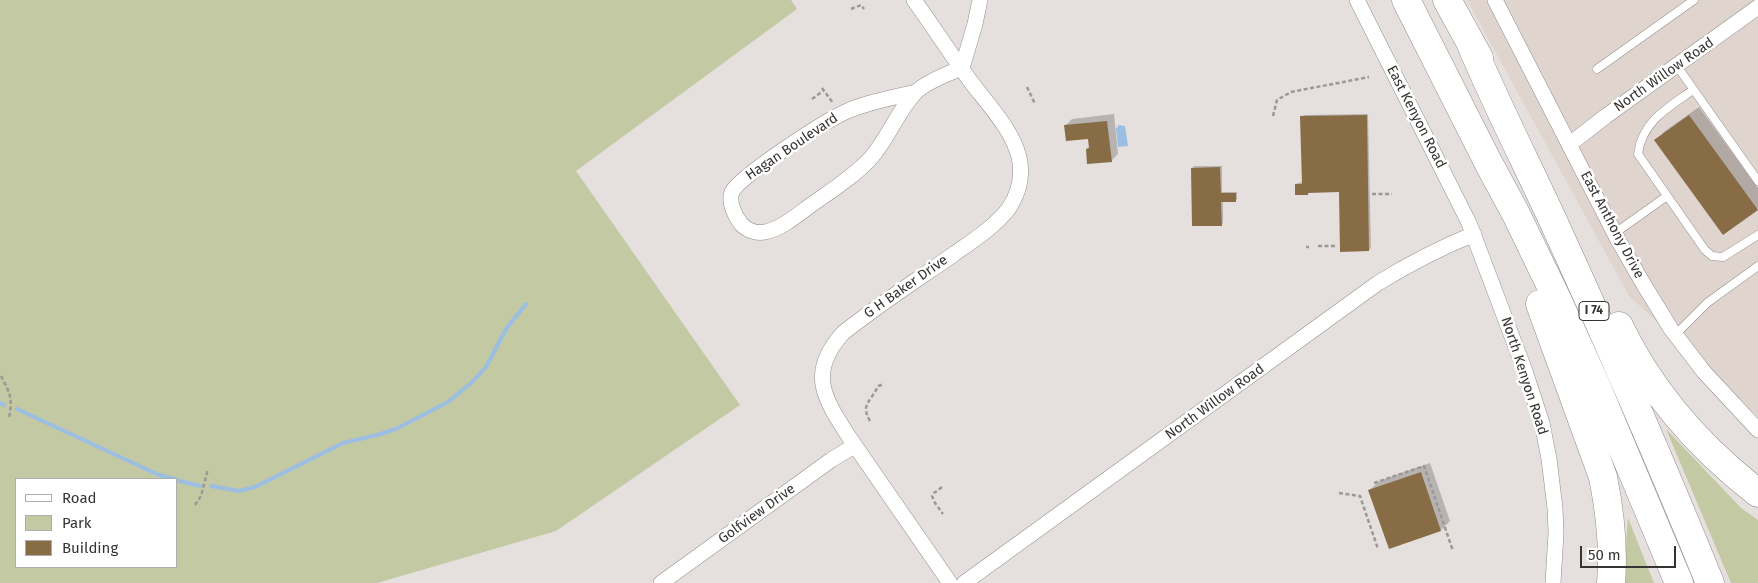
<!DOCTYPE html>
<style>
body{margin:0}
#map{position:relative;width:1758px;height:583px;overflow:hidden;background:#e5e0de;font-family:"Fira Sans",sans-serif}
canvas{display:block}
.legend{position:absolute;left:15px;top:478px;width:162px;height:90px;box-sizing:border-box;background:#fff;border:1px solid #aeaead;margin:0;padding:6px 9px;list-style:none;font-size:15px;color:#353433}
.legend li{display:flex;align-items:center;gap:10px;height:25px}
.legend b{width:25px;border:1px solid #aeaead}
.scale{position:absolute;left:1580px;top:546px;width:96px;height:22px;box-sizing:border-box;border:2px solid #353433;border-top:0;padding-left:6px;font-size:15px;line-height:18px;white-space:nowrap;color:#353433;-webkit-text-stroke:4px #fff;paint-order:stroke}
</style>
<div id="map">
<canvas width="1758" height="583"></canvas>
<ul class="legend">
<li><b style="height:6px;background:#fff"></b>Road</li>
<li><b style="height:14px;background:#c2c9a3"></b>Park</li>
<li><b style="height:14px;background:#876c45"></b>Building</li>
</ul>
<div class="scale">50 m</div>
</div>
<script>
const context = document.querySelector('canvas').getContext('2d');
context.lineJoin = 'round';
function fillPath(path, color) {
  context.fillStyle = color;
  context.fill(path, 'evenodd');
}
function strokePath(path, color, width, dash) {
  context.strokeStyle = color;
  context.lineWidth = width;
  context.lineCap = dash ? 'butt' : 'round';
  context.setLineDash(dash || []);
  context.stroke(path);
}
function label(font, color, halo, rows, align = 'center') {
  context.font = font + ' "Fira Sans",sans-serif';
  context.lineWidth = 5;
  context.setLineDash([]);
  context.textBaseline = 'middle';
  context.strokeStyle = halo;
  context.fillStyle = color;
  for (const [text, x, y, turn = 0] of rows) {
    context.save();
    context.translate(x, y);
    context.rotate((+turn || 0) * Math.PI / 180);
    context.textAlign = isNaN(turn) ? turn : align;
    if (halo) context.strokeText(text, 0, 0);
    context.fillText(text, 0, 0);
    context.restore();
  }
}
fillPath(new Path2D(`
 M1467 0H1758V416L1629 296Z`), '#e0d4ce');
fillPath(new Path2D(`
 M0 0H791L797 9 576 171 740 405 556 531 377 583H0ZM176 479V567H16V479Z
 M1666 429 1741 508 1758 520V583H1731Z
 M1628 518 1654 583H1623Z`), '#c2c9a3');
fillPath(new Path2D(`
 M1118 125 1125 126 1128 146 1118 147 1116 128 1118 127Z`), '#9cbee3');
fillPath(new Path2D(`
 M1699 107 1758 188V208L1724 233 1656 140 1665 131Z
 M1114 114 1118 154 1111 161 1087 149 1090 146 1089 138 1065 126 1072 119Z
 M1368 114 1371 248 1369 250 1340 191H1310L1308 194 1296 184 1298 183 1303 182 1302 117 1304 115Z
 M1194 166H1222V192H1237V199L1235 201H1223V223L1221 225 1192 168Z
 M1430 463 1450 521 1441 530 1390 548 1370 490 1379 481Z`), '#0003');
strokePath(new Path2D(`
 M0 403 4 405
 M17 409 159 475 175 479
 M176 480 200 486
 M211 486 239 491 255 487 343 443 377 435 396 429 448 402 471 383 486 367 506 329 526 304`), '#9cbee3', 4);
fillPath(new Path2D(`
 M1367 115 1369 251 1340 252 1339 192 1308 193V195H1295V184H1302L1300 116Z
 M1689 115 1758 210 1723 235 1654 140Z
 M1107 121 1112 162 1087 164 1086 149 1089 148 1088 139 1066 141 1064 125Z
 M1220 167 1221 193H1236V202H1221L1222 226H1192L1191 168Z
 M1421 472 1441 531 1389 549 1368 490Z`), '#876c45');
const lane = new Path2D(`
 M1677 66 1758 181
 M1597 69 1694 0
 M1693 90C1669 107 1642 121 1638 154L1705 250 1712 256 1723 257 1758 235
 M1615 233 1667 196
 M1675 335 1707 303 1758 266`);
const street = new Path2D(`
 M914 0C932 25 948 50 966 75 984 101 1011 126 1019 157 1023 175 1019 193 1009 208 997 225 971 242 954 254 917 280 878 305 843 333 807 373 824 398 849 437L950 583
 M1357 0 1469 223 1525 371 1542 423 1549 459 1555 508 1556 533 1553 583
 M1495 0 1618 240 1644 285 1671 329 1704 372 1758 430
 M916 92C892 98 866 102 843 113 824 122 740 176 732 192 728 202 735 216 741 224 747 230 756 234 765 232 780 229 795 217 807 208 829 192 852 178 870 159 888 139 897 112 915 93 924 83 949 73 962 68L975 24 980 0
 M1570 144 1606 116 1758 7
 M661 583 831 460 854 446
 M964 583 1378 283C1409 264 1440 248 1474 234`);
const highway = new Path2D(`
 M1406 0 1489 164 1516 214 1557 299 1595 383 1679 583
 M1447 0 1479 58
 M1470 42C1496 104 1527 164 1555 225 1609 343 1661 462 1710 583
 M1540 304 1603 477C1610 512 1614 547 1611 583
 M1619 326C1651 393 1700 448 1758 493`);
strokePath(lane, '#918d8c', 9);
strokePath(street, '#918d8c', 16);
strokePath(highway, '#918d8c', 29);
strokePath(new Path2D(`
 M851 9 861 5 864 9
 M1027 87 1035 104
 M822 88 833 103
 M812 99 823 91
 M1273 116 1277 100 1291 92 1369 77
 M1372 194H1392
 M1318 246H1336
 M1306 247H1309
 M1 376C10 393 13 398 9 418
 M870 421C860 404 871 402 878 386L884 384
 M1374 483 1424 466 1453 551
 M942 487 934 493 932 496 935 503 943 514
 M1339 493 1360 496 1378 549
 M195 505 201 496 208 469`), '#9c9897', 2.5, [4, 2.5]);
strokePath(lane, '#fff', 8);
strokePath(street, '#fff', 15);
strokePath(highway, '#fff', 28);
for (const [x, y, w] of [
 [1594,311,30]
]) {
  const box = new Path2D();
  box.roundRect(x - w / 2, y - 9.5, w, 19, 4);
  context.fillStyle = '#fff';
  context.fill(box);
  strokePath(box, '#353433', 1);
}
label('bold 12px', '#353433', null, [
 ["I 74",1594,311]
]);
label('14px', '#353433', '#fff', [
 ["North Willow Road",1664,75,-35],
 ["East Kenyon Road",1416,117,63],
 ["Hagan Boulevard",792,147,-34],
 ["East Anthony Drive",1612,225,62],
 ["G H Baker Drive",906,287,-35],
 ["North Kenyon Road",1524,376,72],
 ["North Willow Road",1215,402,-36],
 ["Golfview Drive",757,514,-36]
]);
</script>
